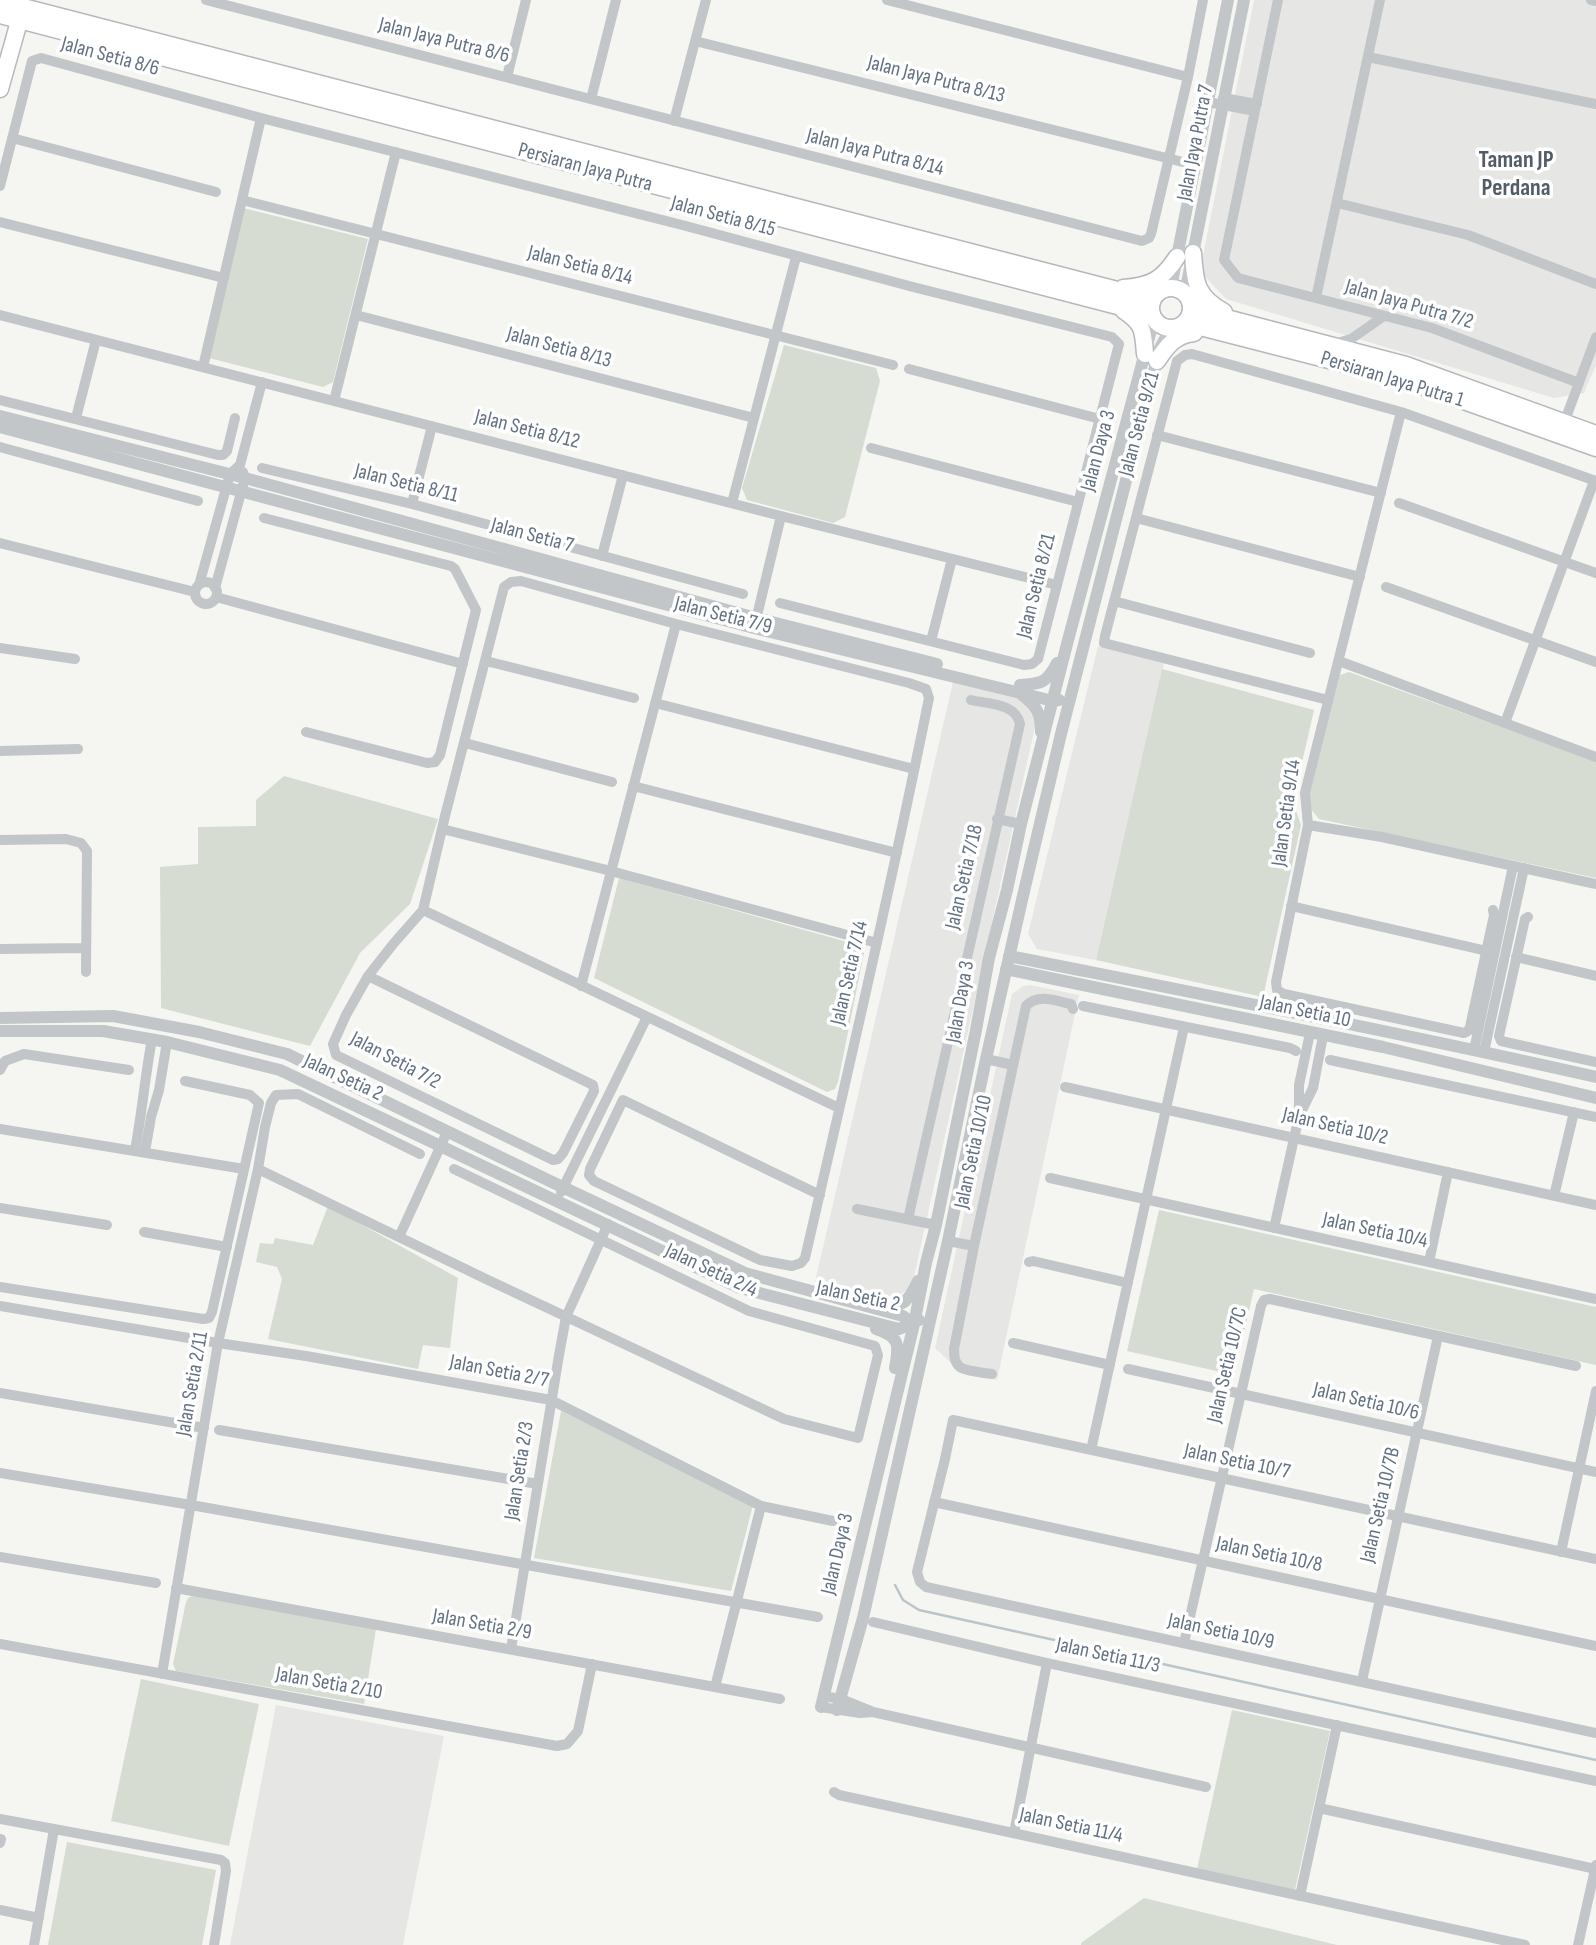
<!DOCTYPE html>
<style>
body{margin:0}
canvas{display:block;background:#f5f5f1}
</style>
<canvas width="1596" height="1945"></canvas>
<script>
const context = document.querySelector('canvas').getContext('2d');
context.lineJoin = 'round';
function fillPath(path, color) {
  context.fillStyle = color;
  context.fill(path, 'evenodd');
}
function strokePath(path, color, width, dash) {
  context.strokeStyle = color;
  context.lineWidth = width;
  context.lineCap = dash ? 'butt' : 'round';
  context.setLineDash(dash || []);
  context.stroke(path);
}
function label(font, color, halo, rows, align = 'center') {
  context.font = font + ' "Sofia Sans Condensed",sans-serif';
  context.lineWidth = 7;
  context.setLineDash([]);
  context.textBaseline = 'middle';
  context.strokeStyle = halo;
  context.fillStyle = color;
  for (const [text, x, y, turn = 0] of rows) {
    context.save();
    context.translate(x, y);
    context.rotate((+turn || 0) * Math.PI / 180);
    context.textAlign = isNaN(turn) ? turn : align;
    if (halo) context.strokeText(text, 0, 0);
    context.fillText(text, 0, 0);
    context.restore();
  }
}
fillPath(new Path2D(`
 M1254 0H1596V365L1584 393 1554 398 1226 299 1200 271Z
 M1098 646 1164 663 1096 960 1037 949 1028 934Z
 M953 682 1023 700 1031 706 1036 722 912 1286 891 1301 815 1282Z
 M1030 985 1079 995 997 1380 961 1372 935 1348 1012 994 1023 986Z
 M276 1705 444 1736 403 1945H230Z`), '#e6e7e5');
fillPath(new Path2D(`
 M243 208 368 239 333 382 323 387 209 358Z
 M784 345 876 368 880 381 845 517 833 523 747 500 742 488Z
 M1162 669 1314 710 1293 802 1301 825 1263 997 1096 960Z
 M1349 672 1596 761V878L1319 819 1310 808 1308 800 1340 675Z
 M284 776 438 819 410 904 360 953 310 1046 161 1008 160 867 198 864V827L256 826V800Z
 M619 878 858 945 864 953 838 1082 835 1089 827 1092 594 978Z
 M328 1206 458 1278 450 1348 423 1345 418 1369 268 1339 282 1279 277 1267 256 1262 260 1243 273 1244 275 1238 313 1245Z
 M1159 1210 1596 1307V1365L1254 1289 1234 1375 1127 1351Z
 M561 1411 753 1505 731 1591 534 1558Z
 M192 1596 376 1629 364 1704 176 1671 173 1664 186 1602 188 1598Z
 M141 1679 259 1704 229 1846 111 1821Z
 M1232 1710 1330 1731 1295 1890 1197 1869Z
 M67 1842 216 1870 202 1945H48Z
 M1144 1898 1337 1945H1081V1943Z`), '#d6dcd2');
strokePath(new Path2D(`
 M895 1585 903 1600 919 1610 1596 1760`), '#bbc5ca', 2.5);
const primary = new Path2D(`
 M0 1 1152 299
 M0 15 1152 315
 M0 89 22 11
 M1193 253C1195 283 1196 296 1224 312
 M1151 308a20 20 0 1 1 40 0a20 20 0 1 1-40 0Z
 M1123 288C1151 286 1162 280 1177 257
 M1192 309 1406 365 1596 434
 M1123 310C1144 324 1143 330 1145 354
 M1185 323 1399 378 1596 448
 M1157 361C1167 346 1175 335 1194 333`);
strokePath(primary, '#b5b9bd', 19);
strokePath(new Path2D(`
 M206 0 1142 241 1149 238 1151 234 1188 77 1203 0
 M887 0 1188 77
 M1278 0 1224 260 1238 278 1432 328 1579 383
 M1591 0 1596 1
 M695 41 1195 165
 M1368 57 1596 104
 M507 77 526 0
 M1223 98 1257 104
 M591 99 616 0
 M1208 102 1255 111
 M674 121 706 0
 M12 138 216 192
 M0 186 32 61 41 58 261 118 686 226 913 287 1112 337 1119 344 1038 659 1032 664 1024 665 780 603
 M242 200 893 365
 M1337 203 1468 235 1596 284
 M0 222 224 278
 M1316 298 1380 0
 M0 315 781 516 1057 585
 M356 315 754 418
 M1334 344 1351 339 1384 316
 M203 367 261 118
 M909 369 1100 419
 M0 400 218 455H223L227 451 235 418
 M334 401 396 152
 M1401 412 1305 793 1308 825 1276 982 1277 990 1284 994 1464 1033 1468 1031 1470 1027 1494 915 1493 910
 M76 418 96 340
 M1564 423 1596 337
 M1157 435 1381 493
 M0 447 198 501
 M871 448 1078 502
 M262 468 412 504 743 594
 M732 503 796 257
 M1399 503 1596 573
 M412 504 432 426
 M264 518 451 566 455 569 476 610 440 755 435 762 427 763 306 732
 M1136 518 1360 577
 M0 543 195 592
 M602 556 623 475
 M195 593a11 11 0 1 1 22 0a11 11 0 1 1-22 0Z
 M199 585 230 474 240 465 262 382
 M1386 587 1596 662
 M215 588 245 478 243 472
 M216 597 463 664
 M1114 601 1310 653
 M755 624 781 516
 M931 641 952 559
 M0 648 75 659
 M486 661 634 698
 M1339 661 1596 757
 M1328 700 1104 643 1105 636 1177 361 1185 355 1192 354 1401 412 1596 481
 M655 703 914 769
 M1505 723 1594 481
 M465 743 612 782
 M0 751 78 749
 M633 786 897 853
 M997 819 1021 824
 M1308 825 1382 837 1596 884
 M442 829 611 871 877 943
 M0 840 66 839 81 843 87 851 86 972
 M1291 906 1487 951
 M423 910 839 1108
 M1528 917 1525 919 1499 1036 1501 1041 1596 1062
 M0 949 85 948
 M1516 957 1596 976
 M368 976 593 1085 594 1091 563 1153 558 1159 553 1160 336 1055 333 1044 346 1015 368 976 394 943 423 910 445 816 504 587 511 582 521 581 676 624 909 683 926 689 929 698C891 886 848 1072 805 1258L801 1263 792 1266 760 1260 594 1181 589 1175 590 1169 623 1100 820 1195
 M581 986 676 624
 M1083 1006 1290 1048 1296 1051
 M1474 1050 1513 866
 M1484 1052 1524 868
 M986 1059 1013 1065
 M1330 1060 1596 1117
 M0 1070 5 1061 24 1054 129 1070
 M1065 1087 1596 1205
 M1301 1112 1313 1088 1323 1036
 M0 1129 244 1169
 M135 1150C142 1113 145 1076 152 1039
 M145 1152 151 1117 159 1090 167 1042
 M258 1169 488 1280 784 1419 858 1438 878 1355 875 1346 749 1311 454 1169
 M1050 1178 1596 1299
 M561 1192 647 1017
 M1554 1196 1574 1112
 M0 1208 107 1225
 M857 1209 936 1225
 M908 1219 1020 724C1016 703 988 704 971 700
 M1274 1228 1299 1116V1085L1310 1033
 M144 1232 227 1247
 M399 1237 447 1132
 M948 1241 974 1246
 M1029 1262 1033 1261 1128 1283
 M1429 1262 1448 1172
 M0 1287 203 1319 209 1318 212 1312 259 1103 250 1095 185 1081
 M0 1306 218 1343 306 1356 551 1400 761 1506 833 1521
 M1013 1343 1110 1365
 M1128 1369 1596 1472
 M992 1374C985 1373 965 1371 960 1367 954 1363 954 1355 954 1349L974 1246 1026 1006C1038 993 1056 1001 1071 1004L1073 1009
 M0 1393 204 1428
 M219 1430 538 1484
 M1091 1450 1184 1027
 M0 1473 191 1505 818 1617
 M934 1502 1596 1646
 M1561 1552 1596 1391
 M0 1557 156 1583
 M1596 1559 953 1420 945 1459 917 1572 920 1582 926 1587 1596 1733
 M176 1588 780 1699
 M873 1622 1047 1663 1596 1781
 M1184 1643 1261 1306 1264 1300 1270 1299 1576 1366
 M0 1644 557 1746 567 1744 578 1731 592 1664
 M511 1649 559 1355 566 1317 608 1224
 M162 1674 218 1343 258 1169 265 1127 271 1103 276 1095 298 1094 420 1154
 M1362 1681 1438 1336
 M715 1687 761 1506
 M823 1696 841 1699 873 1712 1206 1787
 M821 1707 860 1713 873 1712
 M834 1792 839 1795 1525 1945
 M1319 1808 1596 1869
 M0 1819 221 1860 225 1863 226 1871 214 1945
 M1014 1833 1047 1663
 M0 1843 1 1839
 M1300 1896 1337 1725
 M0 1910 39 1918
 M34 1945 54 1829
 M1578 1945 1596 1865`), '#c2c6c9', 10);
strokePath(new Path2D(`
 M1171 287 1228 0
 M1185 293 1244 0
 M0 416 245 478 756 618 937 664
 M0 427 754 628 1053 701 1059 700
 M1020 685C1041 684 1047 683 1057 663
 M1022 695C1037 706 1041 714 1041 732
 M1009 956C1205 995 1401 1033 1596 1077
 M1006 969 1383 1047 1596 1098
 M0 1018 113 1016 199 1032 287 1054 554 1183 745 1273 903 1316 914 1324
 M0 1031H103L167 1042 280 1070 740 1288 899 1329 919 1320
 M883 1305C904 1308 909 1300 918 1281
 M876 1329C901 1337 899 1346 895 1368
 M821 1707 914 1324 926 1263 936 1225 976 1030 989 958 1007 890 1021 824 1067 644 1154 319
 M837 1710 863 1618 948 1241 986 1059 1022 900 1061 734 1160 348 1171 328`), '#c2c6c9', 12);
strokePath(primary, '#fff', 16);
label('21px', '#647383', '#fff', [
 ["Jalan Jaya Putra 8/6",444,41,14],
 ["Jalan Setia 8/6",110,57,15],
 ["Jalan Jaya Putra 8/13",936,80,14],
 ["Jalan Jaya Putra 7",1196,143,-79],
 ["Jalan Jaya Putra 8/14",875,153,14],
 ["Persiaran Jaya Putra",585,168,15],
 ["Jalan Setia 8/15",723,217,15],
 ["Jalan Setia 8/14",580,266,14],
 ["Jalan Jaya Putra 7/2",1409,305,16],
 ["Jalan Setia 8/13",559,348,15],
 ["Persiaran Jaya Putra 1",1392,380,17],
 ["Jalan Setia 9/21",1140,424,-75],
 ["Jalan Setia 8/12",527,430,14],
 ["Jalan Daya 3",1099,451,-75],
 ["Jalan Setia 8/11",406,484,14],
 ["Jalan Setia 7",532,536,15],
 ["Jalan Setia 8/21",1037,586,-76],
 ["Jalan Setia 7/9",723,616,14],
 ["Jalan Setia 9/14",1287,813,-82],
 ["Jalan Setia 7/18",965,877,-77],
 ["Jalan Setia 7/14",850,973,-77],
 ["Jalan Daya 3",961,1002,-80],
 ["Jalan Setia 10",1305,1012,12],
 ["Jalan Setia 7/2",395,1061,28],
 ["Jalan Setia 2",343,1078,25],
 ["Jalan Setia 10/2",1335,1127,13],
 ["Jalan Setia 10/10",974,1152,-78],
 ["Jalan Setia 10/4",1375,1231,12],
 ["Jalan Setia 2/4",711,1271,25],
 ["Jalan Setia 2",858,1297,12],
 ["Jalan Setia 10/7C",1228,1365,-77],
 ["Jalan Setia 2/7",499,1372,11],
 ["Jalan Setia 2/11",193,1384,-80],
 ["Jalan Setia 10/6",1366,1402,13],
 ["Jalan Setia 10/7",1237,1462,12],
 ["Jalan Setia 2/3",520,1471,-81],
 ["Jalan Setia 10/7B",1381,1505,-77],
 ["Jalan Daya 3",838,1554,-77],
 ["Jalan Setia 10/8",1269,1555,12],
 ["Jalan Setia 2/9",482,1625,10],
 ["Jalan Setia 10/9",1221,1632,12],
 ["Jalan Setia 11/3",1108,1656,12],
 ["Jalan Setia 2/10",329,1684,10],
 ["Jalan Setia 11/4",1071,1826,12]
]);
label('bold 24px', '#525d68', '#fff', [
 ["Taman JP",1516,161],
 ["Perdana",1516,189]
]);
</script>
